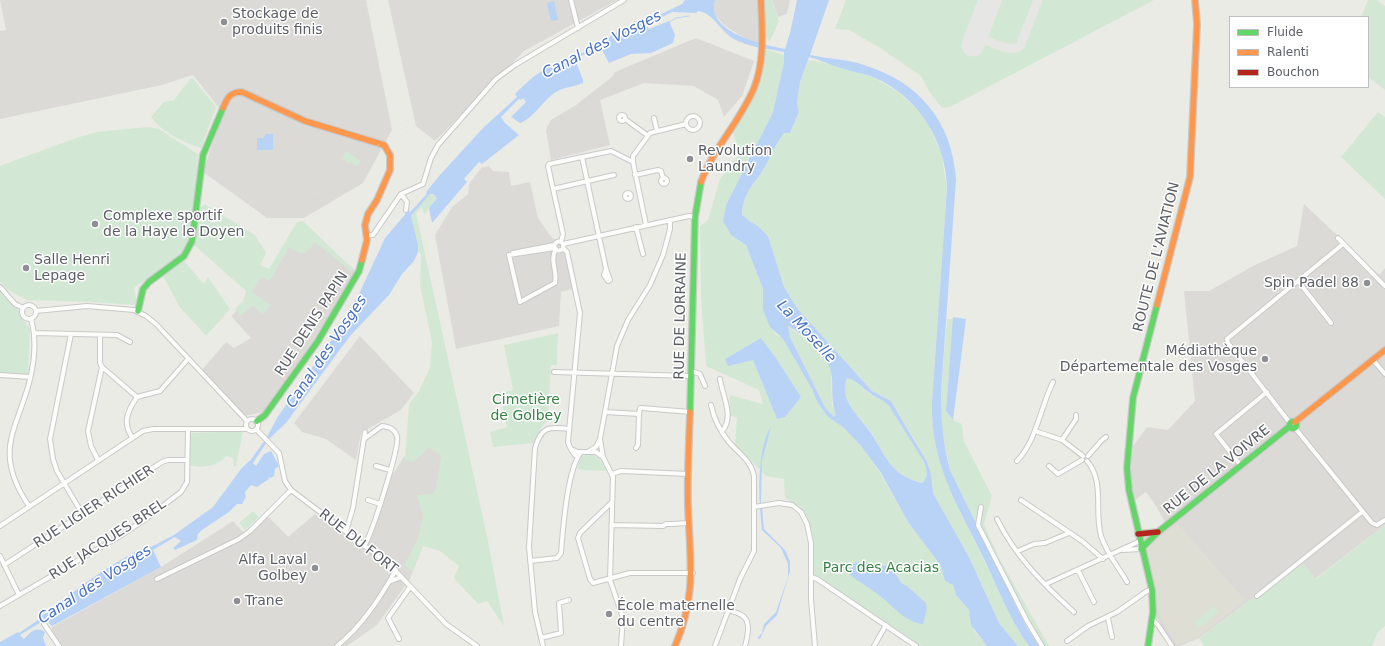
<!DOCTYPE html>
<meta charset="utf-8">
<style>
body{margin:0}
#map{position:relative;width:1385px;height:646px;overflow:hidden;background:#ebebe6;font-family:"DejaVu Sans",sans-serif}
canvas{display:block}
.legend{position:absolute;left:1229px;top:16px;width:140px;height:72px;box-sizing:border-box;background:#fff;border:1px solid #bdbfc1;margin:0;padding:5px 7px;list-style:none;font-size:12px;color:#5b5e64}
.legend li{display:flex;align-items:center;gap:8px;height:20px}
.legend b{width:20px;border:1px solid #bdbfc1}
</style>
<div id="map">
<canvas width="1385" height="646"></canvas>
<ul class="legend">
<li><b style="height:5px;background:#63d668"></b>Fluide</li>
<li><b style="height:5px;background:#ff974d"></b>Ralenti</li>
<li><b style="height:5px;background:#b3261e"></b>Bouchon</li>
</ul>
</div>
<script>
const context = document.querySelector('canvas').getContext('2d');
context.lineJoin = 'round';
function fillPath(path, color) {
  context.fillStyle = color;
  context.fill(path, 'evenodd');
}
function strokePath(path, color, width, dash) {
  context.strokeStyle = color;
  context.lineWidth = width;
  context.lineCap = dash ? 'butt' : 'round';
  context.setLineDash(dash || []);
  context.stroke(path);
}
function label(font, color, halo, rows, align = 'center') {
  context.font = font + ' "DejaVu Sans",sans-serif';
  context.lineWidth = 3;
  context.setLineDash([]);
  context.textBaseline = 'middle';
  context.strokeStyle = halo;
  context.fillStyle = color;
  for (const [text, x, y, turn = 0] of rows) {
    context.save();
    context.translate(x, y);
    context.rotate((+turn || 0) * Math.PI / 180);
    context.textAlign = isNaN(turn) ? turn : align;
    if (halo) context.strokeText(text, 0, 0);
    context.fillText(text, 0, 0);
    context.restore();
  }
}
fillPath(new Path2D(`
 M0 0H366L392 130 363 183 304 218H267L203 172 223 113 193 75 162 85 0 119V31L6 30Z
 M388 0H617L524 51 435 141 416 126Z
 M715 0H764L765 45 746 39 725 26 715 15 714 7Z
 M772 0H790L787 14 778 17Z
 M696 38 754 61 742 96 724 117 718 100 694 86 644 83 600 100 610 145 551 160 546 130 551 120 576 105 612 77 615 72Z
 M489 166 493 171 509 172 511 186 530 182 538 218 552 238 562 243 573 289 561 292 559 326 456 349 435 235 452 207 468 194 469 184 482 167Z
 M1304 204 1379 275 1385 268V525L1315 579 1302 562 1199 638 1180 646H1175L1155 615 1144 550V533L1156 530 1165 522 1156 506 1146 492 1132 502 1128 472H1131L1133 446 1147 427 1168 430 1195 401 1184 291H1209L1253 266 1297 246Z
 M300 222 356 271 351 283 319 334 264 412 243 416 202 370 226 342 234 348 251 338 231 316 245 302 261 269 269 274Z
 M360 336 414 393 401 410 361 433 356 460 326 439 302 432 294 423Z
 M422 440 445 446 446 486 410 579 377 625 347 646H56L52 639V627L161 567 233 521 244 533 268 516 288 537 315 514 365 551 390 479 403 458Z`), '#dbdad6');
fillPath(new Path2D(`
 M1178 524 1245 600 1198 637 1177 645 1158 613 1147 548Z`), '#dfded5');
fillPath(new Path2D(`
 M764 0H772L779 21 770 41 765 38Z
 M846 0H1154L950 107 942 108 930 93 921 76 880 48 849 30 835 29Z
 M1368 0H1377L1385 6V90L1368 77V17H1361Z
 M765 49 784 55V62L773 112 726 205 723 221 731 235 746 245 763 289V310L775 334 783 339 812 389 817 402 828 417 844 428 861 446 880 473 908 522 941 566 945 581 953 585 956 595 969 610 974 631 987 646H921L814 575 812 531 800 507 785 498 784 479 766 476 735 445 737 417 729 416 730 395 763 404 759 390 706 366 701 297 700 226 708 220 720 179 740 153 732 130C752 104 760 82 765 49ZM761 338 776 358 801 397 777 419 753 359H725Z
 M808 60 829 64 873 77 897 91 918 110 927 122 941 152 947 188 932 402C930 464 958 506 984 560 998 589 1010 620 1029 646H1018L999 623 969 557 933 493 931 474 916 442 891 401 872 391 797 308 784 287 768 236 758 226 751 222 742 215C743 190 755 185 766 165 772 154 776 143 784 133H790L799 112 797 102 800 82Z
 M193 78 216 107 201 148C182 142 163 133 151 117L164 102 174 100 190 79Z
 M1378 112 1385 117V199L1341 157Z
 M148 127 159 129 198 154C196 177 196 233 183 250 173 264 148 278 134 288L137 302 134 305 94 302 27 300 8 290 0 282V166L73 139 96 132Z
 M346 151 361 161 359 165 353 166 352 162 350 164 342 158Z
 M430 194 437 197 426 213 424 214 422 207 416 213 487 536 504 626 487 601 478 604 454 578 459 566 440 551 423 546 412 572 404 565 417 541 423 517 417 495 432 494 436 490 441 456 429 448 413 462 405 460 409 404 418 393 430 368 432 342 420 285 421 254 418 252 411 216Z
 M205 204 255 235 266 253 260 265 269 269 297 222 303 221 354 270 351 271 315 242 306 253H300L289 247 270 281 261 277 252 292 271 305 262 314 253 305 241 316 235 309 243 301 246 291 194 245 199 208Z
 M184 261 204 284 208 277 230 309 206 336 179 306 163 276Z
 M0 290 19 311 21 317 30 329 28 374 0 373Z
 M947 319H953L946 411 953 420 962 424 964 441 992 496 984 524 998 556 1049 646H1039L1027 628 950 470 941 426V393Z
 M788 326 817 348 827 361 831 371 832 405 836 415 834 417 825 407 790 337Z
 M558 333 557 365H551L548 419 541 428 534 443 493 447 490 432 507 427 500 393 513 390 504 345Z
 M847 378C859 381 861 388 870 394 877 398 883 400 889 406L924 462C927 471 929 476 922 483 888 475 886 453 868 428 855 411 840 401 847 378Z
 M243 431 236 466 234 467 233 458 226 456C219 466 201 469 190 465V437L192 433Z
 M591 454 599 458 607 471 582 470 577 468 581 456Z
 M253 511 259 517 245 530 239 523Z
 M1385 525V626L1378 632 1372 646H1204L1199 638 1302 562 1316 579Z
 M1214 606 1219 612 1199 628 1194 622Z`), '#d3e8d4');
fillPath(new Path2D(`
 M685 0H715C706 33 762 44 785 49L790 33 797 0H829L810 55C828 59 847 59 864 65 919 82 952 121 956 179L941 393C941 423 943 442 950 470L1027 628 1039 646H1029C1010 620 998 589 984 559 958 506 930 464 932 402L947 188C946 141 918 96 873 77 863 73 851 72 841 68 830 65 821 60 809 57L800 82 797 102 799 112 790 133H784C776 143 772 154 766 165 755 185 743 190 742 215L751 222 758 226 768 236 784 287 797 308 872 391 891 401 927 462 931 474 933 493 969 557 999 623 1018 646H987L971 625 969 610 956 595 953 585 945 581 941 566 908 522 881 473 861 446 844 428 828 417 817 402 812 389 783 339 770 327 763 310V289L746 245 731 235 723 221 726 205 773 112 784 62V52C767 48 748 48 732 38 721 31 712 12 698 11L696 13 672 12 646 25 649 29 669 21 675 35 673 43 651 53 631 54 609 63 602 50 598 48 575 59 583 80V83C574 87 564 87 556 92 543 100 534 118 520 123L511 117 526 102 523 98 521 100 519 99 501 117 505 123 519 135 482 164 479 162 464 179 467 182 432 223 429 208 437 198 433 194H430L411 216 418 245V252L414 261 402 274 389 295 350 336 286 423 269 439 253 463 256 466 264 454 271 451 279 466 275 469 274 476 271 478 268 477 269 479 257 487 251 485 245 492 246 497 242 504H237L229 512 202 530 198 534 197 540 175 550 173 548 181 541 175 537 153 550 161 567 52 626 47 621H43L20 635 24 639C31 632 35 626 45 632L43 638 46 646H0V642L18 632 19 633 41 618 40 617C75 592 110 561 150 546L151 547 174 535 213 507 241 469 249 461H250L267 437 277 418 330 342 359 294 385 238 408 211 410 212 426 195 427 191 439 176 483 128 517 97 515 94C535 74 546 66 573 55L574 57 576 56 595 47 596 44 615 34 644 21 645 22 682 4ZM788 326C801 332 828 357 831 372 834 387 830 400 836 415L834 417 825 407 790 337ZM847 378C858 381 862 388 871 394 877 398 883 400 889 406L924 462C927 471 929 476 922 483 888 475 886 453 868 429 855 411 840 401 847 378Z
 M554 1 558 20 551 21 547 3Z
 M266 134H273V150H257V138H263Z
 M953 317 966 319 953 420 946 411Z
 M761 338 776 358 801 397 785 417 777 419 753 360 728 366 725 359Z
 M771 427 762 461 761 504H760C758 485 760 441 771 427Z
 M762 507 764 529 785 550 790 561V571L777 615 766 626 760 639 757 638 762 633 764 624 776 612 788 577V564L781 548 762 530 760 509Z
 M861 562 886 566 893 569 901 583 907 586 926 603 927 609 923 624C906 623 893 606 880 596 870 588 859 582 849 574 851 565 852 563 861 562Z`), '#b9d3f7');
strokePath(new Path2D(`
 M668 23 676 18 689 16`), '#b9d3f7', 1);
strokePath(new Path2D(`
 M979 29C981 33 983 38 986 40 994 45 1013 52 1020 46L1038 0`), '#e6e6e4', 9);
strokePath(new Path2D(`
 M973 45 990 0`), '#e6e6e4', 23);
const street = new Path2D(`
 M571 0 578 28
 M619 118a3 3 0 1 1 6 0a3 3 0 1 1-6 0Z
 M686 123a7 7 0 1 1 14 0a7 7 0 1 1-14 0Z
 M654 118 657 131
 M625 119 647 135
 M582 157 611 151 633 162
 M635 175 658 170 661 171 663 178
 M661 181a3 3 0 1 1 6 0a3 3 0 1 1-6 0Z
 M553 189 614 175
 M625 196a3 3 0 1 1 6 0a3 3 0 1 1-6 0Z
 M401 194 407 202 406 210
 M646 225 633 162V156L650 133 686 124
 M636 227 643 254
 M367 236 373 235 401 194 423 184 431 158 438 145 496 79 515 65 624 0
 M1338 238 1385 286
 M554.5 246a4.5 4.5 0 1 1 9 0a4.5 4.5 0 1 1-9 0Z
 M561 242 563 234 548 166 549 164 582 157 606 269 610 280 608 281 604 275 606 269
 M563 244 689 216 695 217
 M563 248 567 252 580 313 568 442C569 447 572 451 575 455H579L578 452 571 449
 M513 253 554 245
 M509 255 520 302 555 283C558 272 549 260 556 249
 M509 255 555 248
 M1298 281 1331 323
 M0 287 15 304 23 308
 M22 312a7 7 0 1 1 14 0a7 7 0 1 1-14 0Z
 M36 311 87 306 134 310 146 316 156 324 247 421
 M34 333 117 335 130 342
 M71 334 50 439 53 459 57 471 83 515
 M100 335V363L102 367 137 397C128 410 122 423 132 437
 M1373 360 1385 374
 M691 371 700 374 705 386
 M554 372 691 376
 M0 375 30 377
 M720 379C722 395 735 417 722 431
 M137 397 160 391 188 359
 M711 405C714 419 720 431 729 442 739 454 752 461 754 477V551L740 579 715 646
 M605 412 639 414 640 408H642L690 412
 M246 425a6 6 0 1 1 12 0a6 6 0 1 1-12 0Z
 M1290 423 1228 343 1227 339 1343 244
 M1295 428 1372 523 1377 525 1385 520
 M256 429 279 453 285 481 291 490 390 565 446 624 477 646
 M1035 431 1062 440 1083 456
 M364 439 382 426C389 427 394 428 397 436 400 447 372 534 364 546
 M1062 440 1076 419V415
 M636 448 638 445 639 414
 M589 451 596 447 600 439
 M579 452H596L603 457
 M1088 456 1102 440 1106 437
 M98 460 91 446 88 431 102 367
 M1017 461C1037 440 1040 408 1053 382
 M1087 461C1105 481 1094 512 1101 536 1107 554 1118 566 1127 582
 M376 466 390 470
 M1049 466 1058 474 1082 460
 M1241 466 1216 434 1267 392
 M612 474 621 471 689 474
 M368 500 380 504
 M1021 500 1082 541 1103 559
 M612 502 580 533 578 538 590 579 593 583 630 573H693
 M29 506C16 487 6 463 11 440 13 428 18 417 22 405 32 378 39 347 31 319
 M754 507 779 503 792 505 801 512 807 524 811 543V599L815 646
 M981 507 978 525 1027 621 1042 646
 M997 519C1015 556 1044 585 1074 612
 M671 524 689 523
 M612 525 663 526 666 524H670
 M0 526 143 431 153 429H247
 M346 531 353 508 365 432
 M1123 550 1141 549
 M1018 551 1034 544 1045 543 1069 533
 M0 556 19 595
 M530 561 557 558 561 553C563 529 567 470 581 452
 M4 565 162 462 168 460H187
 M1078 570 1094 602
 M811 577 817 579 916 646
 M157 579 239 539 250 531 291 490
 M389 582 401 577
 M1046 584 1140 541
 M1257 596 1362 512
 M0 606 120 536 147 518 181 492 187 482 188 430
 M729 610C733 612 741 613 744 617 751 623 747 639 745 646
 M1108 618 1112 637
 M1153 620 1158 625 1172 646
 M44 624 59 646
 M541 638 561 633 559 603 569 600
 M399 639 388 618 410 587
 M1067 641 1088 626 1117 612 1147 591 1152 590
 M337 646C362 626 380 598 396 570
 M543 646 535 612 529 547 535 448C541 427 549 426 569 429
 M621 646 623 618 610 580 613 477 603 457 600 439 617 346 628 320 650 285 663 255 670 229V220
 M874 646 886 625`);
const fast = new Path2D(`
 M138 311 143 289 149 282 184 256 192 241 203 155 223 108
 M690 412 695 217 701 182
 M257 421 265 415 318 341 359 271 362 260
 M1289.5 425a3.5 3.5 0 1 1 7 0a3.5 3.5 0 1 1-7 0Z
 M1141 549 1158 532 1290 426
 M1148 646 1153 612 1152 590 1129 490 1127 468 1133 398 1157 305`);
const slow = new Path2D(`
 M223 108C227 98 230 92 242 92L305 121 384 145 390 155V170L377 200 368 214 365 225 367 240 362 260
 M701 182C713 148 740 122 754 88 765 61 762 29 761 0
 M1157 305 1190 177 1197 24 1195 0
 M1295 422 1385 350
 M675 646C697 596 690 560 688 507 687 476 689 444 690 412`);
const jam = new Path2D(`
 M1138 534 1158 532`);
strokePath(street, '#c8c9c8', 6);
strokePath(fast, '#c8c8c7', 8);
strokePath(slow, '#c8c8c7', 8);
strokePath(jam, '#c8c8c7', 8);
strokePath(street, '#fcfcfb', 4);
strokePath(fast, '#63d668', 5.5);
strokePath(slow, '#ff974d', 5.5);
strokePath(jam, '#b3261e', 5.5);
strokePath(new Path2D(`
 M4 0 10 25
 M339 0 347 38
 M361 0 373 23
 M371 0 514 646
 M408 0C414 21 435 35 457 36 467 36 478 33 487 30
 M518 24 543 18
 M407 133C404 62 454 44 515 36 531 34 548 35 564 31 581 26 601 14 612 0
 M241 195C267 195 296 198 321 192 363 182 392 138 388 96`), '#e2e2e2', 1, [1, 5]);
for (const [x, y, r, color] of [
 [224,22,4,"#8d8f92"],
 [690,159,4,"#8d8f92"],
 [95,224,4,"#8d8f92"],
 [26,268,4,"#8d8f92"],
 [1367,283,4,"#8d8f92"],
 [1265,359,4,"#8d8f92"],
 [315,568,4,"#8d8f92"],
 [237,601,4,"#8d8f92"],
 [609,614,4,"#8d8f92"]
]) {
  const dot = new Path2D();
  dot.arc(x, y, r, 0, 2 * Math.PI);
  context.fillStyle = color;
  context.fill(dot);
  strokePath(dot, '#fff', 1.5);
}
label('14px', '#5b5e64', '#fff', [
 ["Stockage de",232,14],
 ["produits finis",232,30],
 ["Revolution",698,151],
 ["Laundry",698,167],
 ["Complexe sportif",103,216],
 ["de la Haye le Doyen",103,232],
 ["Salle Henri",34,260],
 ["Lepage",34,276],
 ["Spin Padel 88",1359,283,"right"],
 ["Médiathèque",1257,351,"right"],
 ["Départementale des Vosges",1257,367,"right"],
 ["Alfa Laval",307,560,"right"],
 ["Golbey",307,576,"right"],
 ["Trane",245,601],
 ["École maternelle",617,606],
 ["du centre",617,622]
], 'left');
label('14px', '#5b5e64', '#fff', [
 ["ROUTE DE L'AVIATION",1157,257,-76],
 ["RUE DE LORRAINE",681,316,-89],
 ["RUE DENIS PAPIN",312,324,-57],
 ["RUE DE LA VOIVRE",1217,470,-39],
 ["RUE LIGIER RICHIER",94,507,-33],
 ["RUE JACQUES BREL",108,540,-33],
 ["RUE DU FORT",358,542,38]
]);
label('14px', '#358143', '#fff', [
 ["Cimetière",526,400],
 ["de Golbey",526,416],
 ["Parc des Acacias",881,568]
]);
label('italic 15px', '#4670c1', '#fff', [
 ["Canal des Vosges",602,45,-27],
 ["La Moselle",806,332,47],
 ["Canal des Vosges",327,352,-56],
 ["Canal des Vosges",95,585,-33]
]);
</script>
